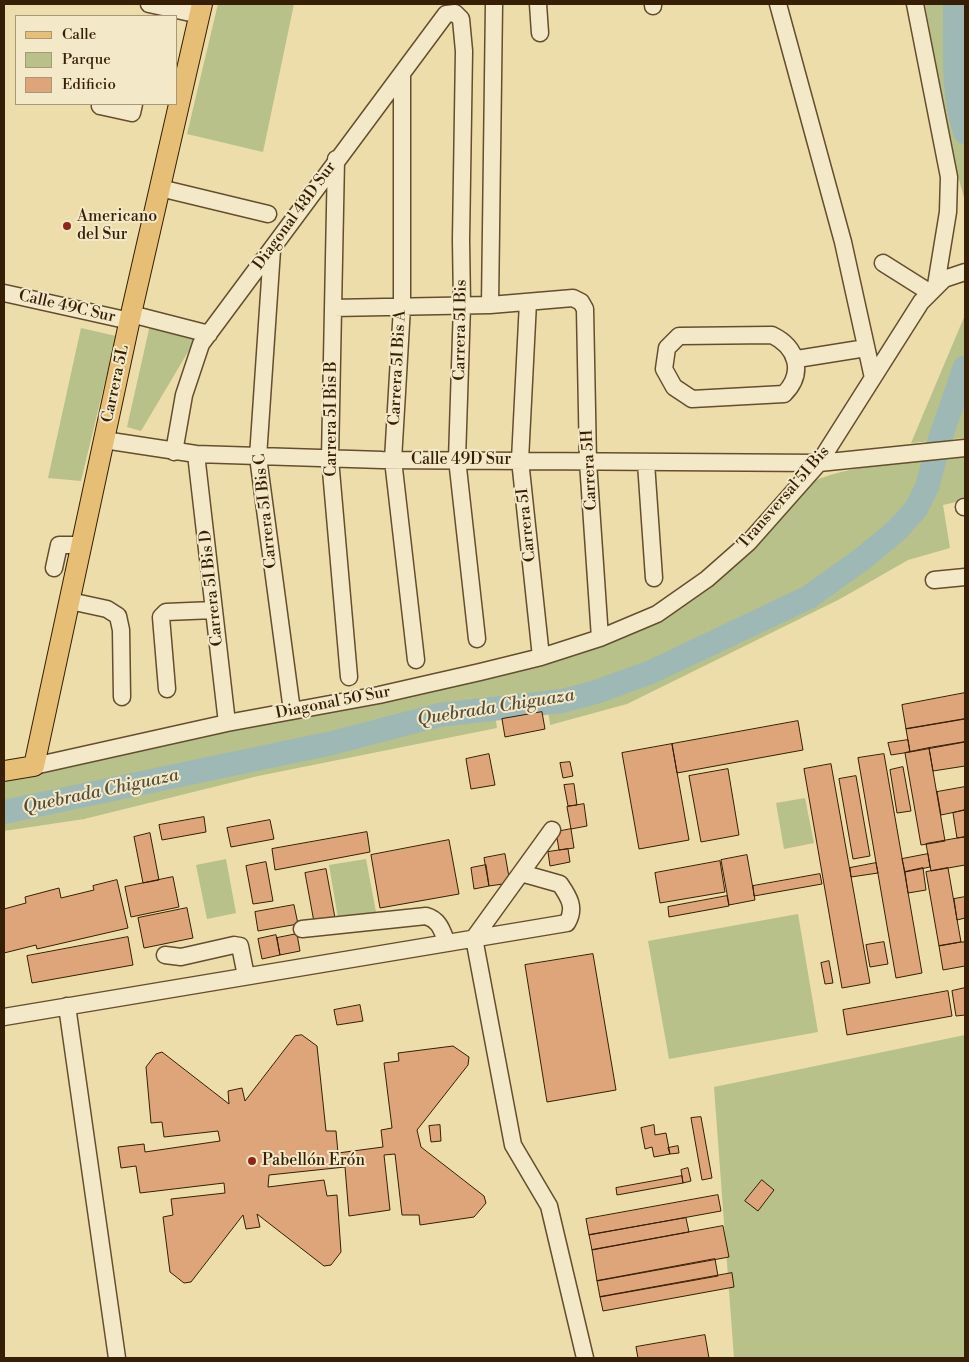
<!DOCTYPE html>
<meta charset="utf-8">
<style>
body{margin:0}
#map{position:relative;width:969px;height:1362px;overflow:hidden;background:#ecddaa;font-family:"Libre Bodoni",serif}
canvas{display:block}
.frame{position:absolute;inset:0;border:5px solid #361f04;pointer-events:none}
.legend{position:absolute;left:15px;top:15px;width:162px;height:90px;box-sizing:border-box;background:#f3e9c8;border:1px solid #a7987a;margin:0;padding:6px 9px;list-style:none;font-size:15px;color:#361f04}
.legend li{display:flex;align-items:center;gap:10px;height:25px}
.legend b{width:25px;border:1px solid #a7987a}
</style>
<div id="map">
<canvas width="969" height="1362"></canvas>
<div class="frame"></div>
<ul class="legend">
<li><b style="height:6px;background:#e6be75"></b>Calle</li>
<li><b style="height:14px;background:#b7c189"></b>Parque</li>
<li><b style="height:14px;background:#dea47a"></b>Edificio</li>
</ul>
</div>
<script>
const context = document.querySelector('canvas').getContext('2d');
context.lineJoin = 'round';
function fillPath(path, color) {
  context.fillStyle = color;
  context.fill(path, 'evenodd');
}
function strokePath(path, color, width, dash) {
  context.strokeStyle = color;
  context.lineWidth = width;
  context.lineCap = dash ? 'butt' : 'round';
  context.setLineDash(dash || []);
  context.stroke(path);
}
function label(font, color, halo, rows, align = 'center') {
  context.font = font + ' "Libre Bodoni",serif';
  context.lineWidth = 4;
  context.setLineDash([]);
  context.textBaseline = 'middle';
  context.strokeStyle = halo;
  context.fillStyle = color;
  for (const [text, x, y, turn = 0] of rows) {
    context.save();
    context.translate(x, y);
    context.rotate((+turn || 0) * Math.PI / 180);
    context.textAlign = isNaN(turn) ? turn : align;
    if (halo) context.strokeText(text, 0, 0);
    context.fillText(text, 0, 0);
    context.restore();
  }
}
fillPath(new Path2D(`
 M218 4H294L263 152 187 134Z
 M925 4H963L965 201 948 141Z
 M965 315V438L911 443Z
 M150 325 198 335 141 431 127 427Z
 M81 328 116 336 81 481 48 478Z
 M965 457V500L943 505 950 548 908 560 840 599 627 704 550 725 548 709 495 714 497 728 258 776 84 819 4 831V779L650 624 805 486C842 463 921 462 965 457Z
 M805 798 814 843 784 849 776 803Z
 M226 859 236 913 207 919 196 865Z
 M366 859 376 912 338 918 329 865Z
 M798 914 818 1032 669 1059 648 941Z
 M965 1035V1358H734L714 1087Z`), '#b7c189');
strokePath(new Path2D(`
 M955 4C955 46 952 92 965 132
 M4 812 332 743 439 715 562 701 596 692 651 672 809 597 862 559 896 531 916 509 927 487 940 439 965 367`), '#9eb9b5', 24);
const building = new Path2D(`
 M965 693V719L906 729 902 705Z
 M542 712 545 729 505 737 502 719Z
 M965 719V742L910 752 906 729Z
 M798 721 803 750 677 773 672 744Z
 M908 740 910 752 891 755 888 743Z
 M965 742V766L933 771 929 748Z
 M672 744 689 840 639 849 622 753Z
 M929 748 945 841 921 845 905 753Z
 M489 754 495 785 471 789 466 759Z
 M884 754 922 973 896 978 858 758Z
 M570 762 573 776 563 778 560 763Z
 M831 764 870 983 842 988 804 769Z
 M903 767 911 811 897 813 890 770Z
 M728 769 739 835 701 842 689 776Z
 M856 776 870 856 853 859 839 779Z
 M574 784 577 805 568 806 564 785Z
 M965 787V810L941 815 937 792Z
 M584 804 587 826 571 829 567 807Z
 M965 810V837L957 838 953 813Z
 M204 817 206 832 162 840 159 825Z
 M270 820 274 839 231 847 227 828Z
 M571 829 574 848 559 850 556 832Z
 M367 832 370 852 275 870 272 849Z
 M150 833 159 880 143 883 134 837Z
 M965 837V865L931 871 926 844Z
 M449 840 459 894 380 908 371 855Z
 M568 849 570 862 550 866 548 852Z
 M505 854 510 883 489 886 484 858Z
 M928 854 930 867 905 872 902 859Z
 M747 855 755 900 729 905 721 860Z
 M720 861 725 892 660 903 655 873Z
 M266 862 273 901 253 904 246 866Z
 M876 863 878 873 851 877 850 868Z
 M486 865 489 886 474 889 471 868Z
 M923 868 926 890 908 893 905 872Z
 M948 868 961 942 939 946 926 872Z
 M326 869 335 918 314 922 305 873Z
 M820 874 822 884 754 896 753 886Z
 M173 877 179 907 131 917 125 887Z
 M117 880 128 928 37 949 36 945 4 953V909L26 903 25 897 59 888 61 898 94 890 93 886Z
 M727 896 729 906 669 917 668 907Z
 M965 897V918L957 920 954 899Z
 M294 905 298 924 258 931 255 912Z
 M187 908 193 938 144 948 138 918Z
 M297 934 300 951 280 955 277 938Z
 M276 935 280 955 262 959 258 939Z
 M128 937 133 965 32 983 27 956Z
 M884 942 888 964 870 967 866 945Z
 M961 942H965V966L943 970 939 946Z
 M593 954 616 1090 547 1102 525 965Z
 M829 961 833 983 825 984 821 963Z
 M965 988V1015L956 1016 952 991Z
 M948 991 952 1016 847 1035 843 1010Z
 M360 1005 363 1021 337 1025 334 1010Z
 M302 1035 317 1046 326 1131H336L338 1153 383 1147 381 1130 392 1128 384 1063 399 1061 398 1053 453 1046 469 1057 468 1065 417 1130 421 1147 484 1196 486 1203 474 1217 420 1225 419 1215H402L395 1154 384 1155 390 1210 349 1216 345 1167 269 1175 268 1187 324 1180 327 1196 337 1195 341 1252 331 1265 324 1266 257 1214 260 1227 246 1229 243 1215 191 1282 184 1283 170 1272 163 1217 173 1215 171 1199 225 1193 224 1183 140 1193 136 1166 121 1168 118 1147 144 1144 145 1152 220 1141 218 1131 164 1137 162 1122 151 1123 146 1067 156 1054 162 1052 229 1104 228 1091 242 1088 245 1101 295 1036Z
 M701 1117 712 1178 702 1180 691 1118Z
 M440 1125 441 1141 431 1142 429 1126Z
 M654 1125 655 1135 666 1133 670 1154 654 1157 652 1147 645 1149 641 1128Z
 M678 1146 679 1153 670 1154 668 1148Z
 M688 1168 691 1181 683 1183 681 1170Z
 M682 1176 683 1183 617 1195 616 1188Z
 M762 1180 774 1190 758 1211 745 1201Z
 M718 1195 721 1211 589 1235 586 1219Z
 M686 1218 689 1232 592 1250 589 1235Z
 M723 1226 729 1257 597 1281 592 1250Z
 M715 1259 718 1276 600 1297 597 1281Z
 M732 1273 734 1287 603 1311 600 1297Z
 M705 1335 709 1358H638L636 1347Z`);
fillPath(building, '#dea47a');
strokePath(building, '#361f04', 1);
const minor = new Path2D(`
 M149 4 200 15
 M538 4 540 33
 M653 4V6
 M778 4 843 242 873 378
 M915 4 949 177 948 212 936 285
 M402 74V307L393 460 416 660
 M101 104 100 106 132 113 134 104
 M336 159 330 459 349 677
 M160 188 268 214
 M272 250 258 457 292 711
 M883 263 929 292
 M4 293 130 321
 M528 302 520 460 541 657
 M490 305 494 4
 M333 308 490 305 573 298 581 302 585 309 588 462 600 638
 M131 314 209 334
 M772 335C797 347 805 373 784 394L692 399 674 387 664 369 667 348 679 336Z
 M797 359 866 348
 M104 440 196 454 382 460 819 463 965 448
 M174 452 184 395 201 344 446 14 455 13 461 19 464 51 461 240 462 305 457 459 477 639
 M196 454 227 723
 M646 463 654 578
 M964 507H965
 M54 568 59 545H82
 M934 580 965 577
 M70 601 107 609 118 616 121 630 122 697
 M167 689 161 617 166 612 214 610
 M34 766 227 723 379 695 480 672 541 657 600 638 657 614 707 579 749 542 819 463 921 302 944 279 965 272
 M552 830 474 938 513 1145 549 1206 585 1358
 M302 929 426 916C440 920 442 931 447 943
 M165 955 181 957 234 945 240 946 246 976
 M67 1006 117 1358
 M4 1017 567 923C576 908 569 897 560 884L521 873`);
const major = new Path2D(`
 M4 771 34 766 131 314 202 4`);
strokePath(minor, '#644e2e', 19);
strokePath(major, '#361f04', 22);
strokePath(minor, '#f3e9c8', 16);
strokePath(major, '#e6be75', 20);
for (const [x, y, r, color] of [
 [67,226,5,"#8f2418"],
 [252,1161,5,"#8f2418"]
]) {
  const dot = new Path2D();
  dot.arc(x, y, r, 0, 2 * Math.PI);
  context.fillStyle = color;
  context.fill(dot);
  strokePath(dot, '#f3e9c8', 2);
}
label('16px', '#361f04', '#f3e9c8', [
 ["Diagonal 48D Sur",295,216,-54],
 ["Calle 49C Sur",67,307,13],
 ["Carrera 5I Bis",461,330,-89],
 ["Carrera 5I Bis A",398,368,-87],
 ["Carrera 5L",116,384,-78],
 ["Carrera 5I Bis B",332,419,-90],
 ["Calle 49D Sur",461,460],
 ["Carrera 5H",590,470,-93],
 ["Transversal 5I Bis",784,498,-49],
 ["Carrera 5I Bis C",266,511,-96],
 ["Carrera 5I",527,525,-96],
 ["Carrera 5I Bis D",212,588,-96],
 ["Diagonal 50 Sur",333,703,-11]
]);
label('16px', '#361f04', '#f3e9c8', [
 ["Americano",77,217],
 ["del Sur",77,235],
 ["Pabellón Erón",262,1161]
], 'left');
label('italic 18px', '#554d39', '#f3e9c8', [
 ["Quebrada Chiguaza",496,708,-9],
 ["Quebrada Chiguaza",101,792,-12]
]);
</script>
